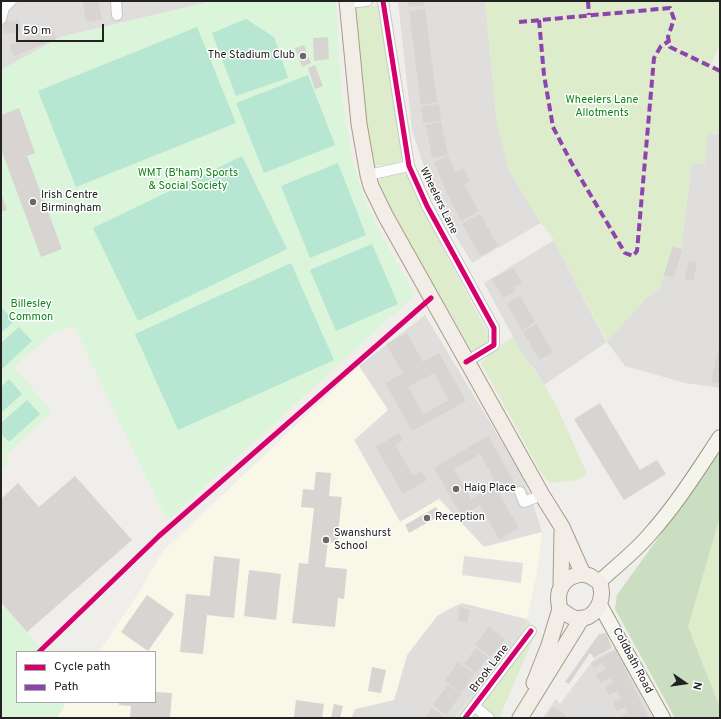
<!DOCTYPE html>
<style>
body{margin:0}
#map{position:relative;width:721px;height:719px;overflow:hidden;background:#f0eeeb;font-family:Overpass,sans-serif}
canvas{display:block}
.frame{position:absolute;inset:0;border:2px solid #222;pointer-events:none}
.legend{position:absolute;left:16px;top:651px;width:140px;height:52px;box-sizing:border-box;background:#fff;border:1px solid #a7a7a7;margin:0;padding:5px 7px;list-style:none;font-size:12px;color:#222}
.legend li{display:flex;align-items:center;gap:8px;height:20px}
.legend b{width:20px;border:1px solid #a7a7a7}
.north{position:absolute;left:665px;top:663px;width:40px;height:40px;-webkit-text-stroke:3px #fff;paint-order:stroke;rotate:103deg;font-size:11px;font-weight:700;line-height:16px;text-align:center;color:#222}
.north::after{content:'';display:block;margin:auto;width:14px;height:18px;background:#222;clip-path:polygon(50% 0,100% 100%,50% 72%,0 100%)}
.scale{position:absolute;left:16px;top:24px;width:88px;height:18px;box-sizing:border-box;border:2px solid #222;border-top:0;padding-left:5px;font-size:12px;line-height:14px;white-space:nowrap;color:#222;-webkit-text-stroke:3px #fff;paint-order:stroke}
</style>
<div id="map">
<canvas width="721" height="719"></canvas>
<div class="frame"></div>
<ul class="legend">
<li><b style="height:5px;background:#d6006c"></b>Cycle path</li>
<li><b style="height:5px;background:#8e44ad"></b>Path</li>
</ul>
<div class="north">N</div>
<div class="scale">50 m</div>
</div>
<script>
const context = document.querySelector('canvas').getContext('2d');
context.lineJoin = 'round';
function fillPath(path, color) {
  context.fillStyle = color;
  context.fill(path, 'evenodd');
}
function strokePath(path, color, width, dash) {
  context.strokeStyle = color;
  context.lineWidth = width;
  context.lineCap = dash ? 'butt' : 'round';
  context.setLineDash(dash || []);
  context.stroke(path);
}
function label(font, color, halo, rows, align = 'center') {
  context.font = font + ' Overpass,sans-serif';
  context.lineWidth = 3;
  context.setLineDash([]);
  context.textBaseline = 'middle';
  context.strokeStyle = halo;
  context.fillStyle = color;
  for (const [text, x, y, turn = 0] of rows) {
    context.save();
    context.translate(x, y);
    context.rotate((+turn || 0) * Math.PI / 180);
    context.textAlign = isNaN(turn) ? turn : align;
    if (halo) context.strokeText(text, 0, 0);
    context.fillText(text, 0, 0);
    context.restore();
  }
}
fillPath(new Path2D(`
 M1 1H213L61 37 1 70Z
 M398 1H485L497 122 509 170 541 223 472 263 436 203 412 130Z
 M708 133 720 134V388L685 383 625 366 607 342 544 385 533 367 526 361 484 283 554 240 606 342 646 298 660 288 672 246 681 248 692 162Z
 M425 315 522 475 533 504 542 532 484 547 439 499 400 522 354 440 388 410 359 366Z
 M462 603 527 619 521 635 455 718H351L355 709 394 700 407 655 437 616Z
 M615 648 653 718H542L556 699 560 704 594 659Z`), '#dfdedc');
fillPath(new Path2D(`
 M359 366 388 410 354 440 400 522 439 499 484 547 542 532 537 572 527 619 462 603 449 608 437 616 407 655 394 700 355 709 351 718H57L66 702H155V652H99L136 597 163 551Z`), '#f8f7e8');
fillPath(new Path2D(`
 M485 1H720V45L711 64 720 68V134L708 133 705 164 692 163 681 248 672 246 660 288 646 298 607 342 554 240 541 223 509 170 497 122Z
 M379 6 402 159 393 165H375L367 124 356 19V8Z
 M404 173 407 175 441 245 488 333V340L479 351 473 352 382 197 379 182 381 178Z
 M513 337C527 362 545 383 558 409 568 430 577 452 587 474L577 480 550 483 540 471 481 363 498 347Z
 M720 452V718H675L615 609 617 595Z
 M527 619 537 631 499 718H455L521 635Z`), '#ddeccb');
fillPath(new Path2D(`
 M720 452V516L688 627 720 708V718H675L615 609 617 595Z`), '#cbdec1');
fillPath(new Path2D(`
 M213 1H336C340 70 342 152 372 215 384 243 401 269 415 295L167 521 74 326 52 334 14 367 52 411 5 457 10 462 1 471V70L61 37Z
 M1 602 44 652H17V702H66L57 718H1Z`), '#daf5da');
fillPath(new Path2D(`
 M246 19 274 37 288 78 236 96 212 33Z
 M197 27 236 123 76 187 38 91Z
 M308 75 335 145 264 173 236 103Z
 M242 156 287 249 138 321 93 228Z
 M338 163 366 235 310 258 281 186Z
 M372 244 398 304 336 331 310 270Z
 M291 263 334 360 178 430 135 334Z
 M1 307 14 321 1 333Z
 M19 327 32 341 1 370V343Z
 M9 379 22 394 1 413V387Z
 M27 400 40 414 9 442 1 434V423Z`), '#b7e6d2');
fillPath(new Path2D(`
 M464 556 523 563 521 583 462 575Z`), '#e0dfde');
fillPath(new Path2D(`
 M83 1H98L102 19 86 22Z
 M408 1H424V6L409 7Z
 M425 9 437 102 421 105 409 11Z
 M19 20 20 32 4 33 3 22Z
 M52 29 56 39 14 56 10 45Z
 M328 37 329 59 314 61 313 38Z
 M304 45 311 63 302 67 295 48Z
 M315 65 323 86 315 89 308 68Z
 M439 104 441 121 423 123 421 107Z
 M19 108 35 153 27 156 62 249 41 257 1 149V115Z
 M441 122 448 155 432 158 426 125Z
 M448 156 455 172 464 168 469 181 465 184V187L479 211 461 221 448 196 434 162Z
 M1 193 7 210 1 212Z
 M480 214 498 246 480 256 462 224Z
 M673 247 682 250 674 277 664 275Z
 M689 261 697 263 693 281 685 279Z
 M513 268 522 283 514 287 516 291 503 298 492 279Z
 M520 296 535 322 522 330 507 304Z
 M536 324 553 352 540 360 523 332Z
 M407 333 423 362 439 353 466 401 412 431 385 383 403 373 386 344ZM434 373 449 400 423 414 408 387Z
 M720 343V383L711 382Z
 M600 403 640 470 657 460 666 474 624 500 574 419Z
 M399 433 403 440 395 445 413 476 421 471 427 480 403 494 376 447Z
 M488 436 515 484 499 494 519 528 499 539 480 505 462 516 434 468ZM480 454 497 484 471 499 454 469Z
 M316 472 331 473 329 496 342 497 337 543 328 542 325 567 347 569 344 599 338 598 335 627 292 623 299 563 308 564 314 508 301 507 303 489 314 490Z
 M75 476 132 540 27 632 1 602V499L18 483 39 507Z
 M436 507 441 515 409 533 405 525Z
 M214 556 240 559 234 618 207 615 203 654 180 652 186 594 210 596Z
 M249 570 281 574 276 620 244 616Z
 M147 595 174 614 148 651 121 632Z
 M460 607 470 610 467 623 457 621Z
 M489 627 505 639 491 657 475 645Z
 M606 633 612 648 594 658 590 653 569 684 565 682 599 634Z
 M476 648 488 657 476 673 464 664Z
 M615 650 627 673 649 718H619L628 712 625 707 617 711 613 702 621 698 617 691 609 695 605 687 613 683 610 678 600 683 596 675 606 669 603 663 594 668 591 663Z
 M458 662 474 674 461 693 445 681Z
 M372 667 386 670 381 693 368 691Z
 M448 685 461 694 446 715 433 705Z
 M155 692 172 693 170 718H130L131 706 119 705V702H155Z
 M296 700 324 704 322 718H294Z
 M334 704 343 706 340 718H331Z
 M553 707 569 718H545Z
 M432 708 444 717 443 718H425Z`), '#d7d4d2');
const minor = new Path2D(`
 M116 1 117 15
 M383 1 409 166 427 206 494 328V345L466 362
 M347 3 367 1
 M1 19 4 8 11 1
 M368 175 409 166
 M520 492 524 502 542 495
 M474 706 489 718
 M465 718 531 631`);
const secondary = new Path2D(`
 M599 582C616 566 635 552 650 534 677 504 698 470 720 437
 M600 605 663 718`);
const primary = new Path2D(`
 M347 1 359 124 368 175 371 186 385 215 542 495 562 527 583 574
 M583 574 590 576 599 582C607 598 595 623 574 618 569 616 564 612 560 609 555 590 563 576 583 574Z
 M561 585 562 532
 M534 683 549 645 560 609
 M520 718 582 618`);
strokePath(minor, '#c9c8c7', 12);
strokePath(secondary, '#999a82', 16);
strokePath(primary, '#a79c86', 17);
strokePath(minor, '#fdfcfc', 10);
strokePath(secondary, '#f4f4ed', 14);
strokePath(primary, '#f3ede7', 15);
strokePath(new Path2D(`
 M588 1 589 15
 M539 20 544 75 553 127 571 162 625 253 633 256 637 251 654 58 661 46 669 41
 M519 22 670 8 674 19 668 37 670 47 720 71`), '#8e44ad', 4, [8, 4]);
strokePath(new Path2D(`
 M383 1 409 166 427 206 494 328V345L466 362
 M39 652 159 536 431 298
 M465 718 531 631`), '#d6006c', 5);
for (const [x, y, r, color] of [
 [303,56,4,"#6a6968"],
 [33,202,4,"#6a6968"],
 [456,489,4,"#6a6968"],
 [427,518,4,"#6a6968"],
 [326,540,4,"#6a6968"]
]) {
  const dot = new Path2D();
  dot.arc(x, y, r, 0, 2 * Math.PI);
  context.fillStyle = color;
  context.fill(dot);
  strokePath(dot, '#fff', 1.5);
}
label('11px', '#222', '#fff', [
 ["The Stadium Club",295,56,"right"],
 ["Irish Centre",41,196],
 ["Birmingham",41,209],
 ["Haig Place",464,489],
 ["Reception",435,518],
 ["Swanshurst",334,534],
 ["School",334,547]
], 'left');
label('11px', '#0c8416', '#fff', [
 ["Wheelers Lane",602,101],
 ["Allotments",602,114],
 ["WMT (B'ham) Sports",188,174],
 ["& Social Society",188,187],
 ["Billesley",31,305],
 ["Common",31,318]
]);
label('11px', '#222', '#fff', [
 ["Wheelers Lane",438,201,64],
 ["Coldbath Road",632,661,62],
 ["Brook Lane",490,669,-53]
]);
</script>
